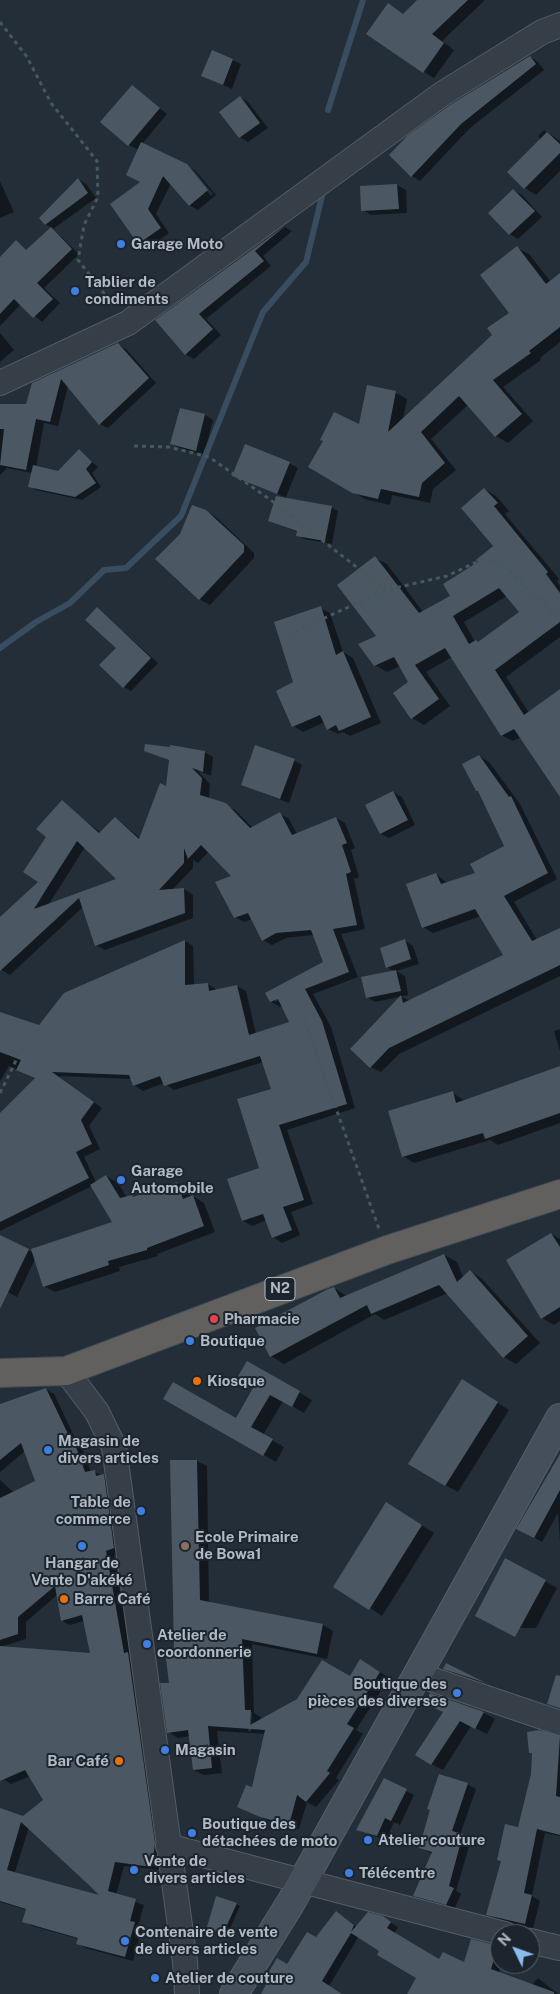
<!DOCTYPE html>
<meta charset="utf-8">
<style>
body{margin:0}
#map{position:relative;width:560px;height:1994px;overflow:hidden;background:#232e38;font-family:"Public Sans",sans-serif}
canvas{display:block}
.north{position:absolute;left:490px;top:1924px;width:50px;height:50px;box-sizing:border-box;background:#1c242d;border:1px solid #586069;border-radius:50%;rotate:312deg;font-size:14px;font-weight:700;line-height:20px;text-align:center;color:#b1bac4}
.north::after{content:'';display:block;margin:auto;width:18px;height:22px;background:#8abcf0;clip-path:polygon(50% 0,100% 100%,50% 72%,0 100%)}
</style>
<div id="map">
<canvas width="560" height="1994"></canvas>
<div class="north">N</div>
</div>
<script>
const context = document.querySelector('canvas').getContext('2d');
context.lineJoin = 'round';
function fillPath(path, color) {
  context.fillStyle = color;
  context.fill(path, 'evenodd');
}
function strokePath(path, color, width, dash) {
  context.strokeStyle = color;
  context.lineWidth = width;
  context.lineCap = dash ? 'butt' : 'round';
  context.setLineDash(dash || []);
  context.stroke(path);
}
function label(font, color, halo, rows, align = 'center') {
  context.font = font + ' "Public Sans",sans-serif';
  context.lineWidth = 4;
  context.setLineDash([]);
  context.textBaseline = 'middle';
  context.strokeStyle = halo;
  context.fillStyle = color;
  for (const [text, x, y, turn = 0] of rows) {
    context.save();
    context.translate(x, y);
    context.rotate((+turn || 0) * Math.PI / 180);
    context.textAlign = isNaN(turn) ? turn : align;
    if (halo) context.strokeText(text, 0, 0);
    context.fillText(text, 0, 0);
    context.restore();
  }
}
fillPath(new Path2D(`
 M419 0H485L442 41 454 50 434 78 424 72 404 15Z
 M212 51 241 64 232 89 203 76Z
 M530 57 538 62 544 70 470 128 420 181 412 176 450 106Z
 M132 86 167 114 142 144 186 165 211 196 213 194 192 168 195 170 216 195 198 210 189 205 171 183 156 214 169 233 148 248 139 243 111 204 142 182 139 150 129 145Z
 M240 97 248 102 268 128 248 142 240 137 221 112Z
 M544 130 560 141V171L536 195 525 188 541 140 538 136Z
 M78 179 86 184 96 198 53 229 79 254 44 288 60 303 42 322 21 304 0 326V279L52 228 45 224Z
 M0 181 14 212 0 218Z
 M397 185 406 190 407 213 371 215 363 210 361 187Z
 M513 190 522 195 542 217 518 239 510 234 490 213Z
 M285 227 292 231 263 256 271 266 206 319 221 335 194 359 185 354 157 321Z
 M517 248 529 254 551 282 560 275V342L540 358 541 360 503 387 533 421 508 443 496 436 468 405 431 439 456 470 433 489 430 503 392 495 390 505 365 499 309 467 396 393 407 399 403 419 493 335 510 313Z
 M0 333 14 350 0 362Z
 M118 344 126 349 156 383 108 428 100 424 68 386 58 426 44 423 36 467 59 472 79 451 98 467 92 473 101 487 82 500 36 490 30 486 32 473 7 468 0 475V405H27L33 384Z
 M181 409 205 415 213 420 204 455 180 448 172 444Z
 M289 463 298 468 285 499 331 507 338 511 332 544 304 539 297 535 298 532 269 521 285 497 242 480Z
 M484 489 496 496 509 511 505 514 559 579 557 581 560 586V637L506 677 529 713 560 690V793L521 737 513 741 501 735 452 657 426 672 450 706 424 725 412 718 395 694 410 683 400 666 387 672 375 665 378 636 375 558 387 564 423 612 452 596 495 546ZM507 596 520 612 479 643 475 642 464 622Z
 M206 511 217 518 254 553V558L210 605 199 599Z
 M97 608 158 663 131 691 124 687 118 648Z
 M320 608 330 613 343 652 353 658 381 723 350 736 343 732 338 734 328 729 325 722 303 732 293 726 295 683Z
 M145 750 204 752 213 757 211 776 198 771 210 784 209 799 235 810 253 828 280 814 289 819 297 834 336 818 345 823 355 848 351 850 359 877 354 879 365 929 341 934 358 977 313 994 331 1027 355 1108 287 1130 313 1204 291 1212 300 1235 282 1243 273 1237 267 1220 252 1226 243 1221 260 1169 272 1090 263 1062 174 1090 164 1083 143 1091 134 1085 132 1079 58 1076 102 1108 89 1126 100 1149 84 1157 96 1182 106 1176 118 1183 127 1198H135L177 1183 188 1189 191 1197 193 1196 204 1203 215 1232 157 1254 158 1256 119 1267 120 1271 55 1292 44 1286 35 1259 17 1297 0 1288V1237L34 1253 114 1223 92 1186 0 1231V1115L36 1078 9 1066 0 1081V1013L39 1027 185 941 193 946 194 986 208 984 217 990 237 986 246 991 256 1034 291 1022 282 1006 280 1007 271 1002 325 962 314 935 286 938 272 945 263 940 252 919 244 922 235 917 233 876 209 851 198 863 193 860V868L172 890 184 889 193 895V918L105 950 96 945 83 907 10 975 0 969V918L40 882 47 837 62 802 101 833 116 818 141 839 167 787 170 761ZM85 847 119 879 48 905 56 893ZM284 998 275 1002V999Z
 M479 756 489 762 520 804 557 879 514 902 537 940 560 929V976L399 1054 381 1072 371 1067 352 1049 402 997 410 1001 505 956 481 916 433 933 423 927 436 874 447 883 476 874 506 847 480 792 477 791Z
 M294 760 302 765 289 803 242 785Z
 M393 792 402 797 415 825 389 838 381 834Z
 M405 941 413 946 419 964 396 971 405 976 408 995 375 1002 367 997 395 972 387 967Z
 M560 1029V1051L554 1031Z
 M560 1068V1123L498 1145 490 1140 414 1163 403 1156 453 1093 465 1101Z
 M551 1234 560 1239V1321L554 1325 542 1318Z
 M444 1255 457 1262 463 1277 470 1271 482 1279 540 1343 516 1364 504 1357 448 1293 384 1320 375 1314 284 1364 271 1356 257 1329 334 1288 347 1296Z
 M247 1362 312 1400 304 1413 283 1401 263 1435 284 1447 276 1462 165 1398 236 1420 256 1386Z
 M474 1388 509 1410 458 1492 445 1485Z
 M46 1389 54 1394 74 1436 79 1439 91 1472H95L112 1480 122 1553 114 1555 163 1848 160 1870 124 1866 116 1895 144 1905 138 1926 142 1928 133 1961 86 1948 77 1943 79 1939 32 1926 23 1921 27 1910 0 1902V1810L23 1817 45 1801 30 1776 11 1784 3 1779 0 1773V1647L92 1655 84 1621 70 1625 62 1621 57 1595 26 1622V1639L0 1647V1480L54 1529 25 1451 0 1472V1405ZM29 1827 104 1897 15 1872Z
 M560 1456V1542L558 1513 542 1542 518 1528Z
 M197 1461 207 1466 209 1603 323 1625 333 1631 327 1659 252 1644 254 1713 261 1717 260 1721 371 1666 389 1678 356 1730 363 1734 336 1778 339 1780 316 1807 307 1802 299 1829 271 1822 239 1807 253 1789 266 1734 217 1731 222 1773 204 1775 194 1770 190 1736 178 1738 168 1732 170 1684ZM250 1712H252L251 1732 248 1731Z
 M399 1511 434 1533 382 1616 370 1608Z
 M545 1581 557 1588 536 1628H499Z
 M446 1664 488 1686 457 1675 444 1668Z
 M431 1695 484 1713 495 1719 487 1734 471 1726 443 1770 431 1764 445 1713Z
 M539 1732 560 1737V1836L545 1833 532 1896 540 1901 533 1928 496 1919 488 1914 518 1829 533 1774V1754L530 1752Z
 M384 1780 414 1795 400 1825 394 1822 386 1840 358 1830Z
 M467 1784 476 1789 460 1835 471 1840 456 1891 461 1894 455 1908 423 1900 414 1895 433 1854 421 1848Z
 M236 1904 240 1906 227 1935 212 1928Z
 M344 1917 357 1927 383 1918 398 1927 394 1934 440 1961 465 1964 497 1947 500 1949 501 1964 499 1973 532 1985 538 1978 558 1994H409L418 1978 359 1936 329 1986 341 1994H263L287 1965Z`), '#0007');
strokePath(new Path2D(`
 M328 110 363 0
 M0 648 36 622 70 603 104 570 126 568 181 516 263 312 306 262 324 188`), '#394d60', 6);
fillPath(new Path2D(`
 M417 0H468L432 34 444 43 423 73 366 34 388 3 403 14Z
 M212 50 233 59 223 85 201 76Z
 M530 56 536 64 461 124 411 177 389 155 407 136 450 105Z
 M132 85 160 108 128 146 100 122Z
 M240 96 260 123 239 138 219 112Z
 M547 132 560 144V153L524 189 507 172Z
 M141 142 187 164 208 190 189 206 163 176 148 209 161 228 138 244 110 204 140 182 126 175Z
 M78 178 88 193 45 225 39 218Z
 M397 184 399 209 361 211 360 186Z
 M513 189 535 211 509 235 488 213Z
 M285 226 255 251 264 261 199 314 213 329 185 355 155 320Z
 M51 227 72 249 37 283 53 299 33 318 14 299 0 314V257L16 240 26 250Z
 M517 246 546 284 560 273V327L529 351 531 353 493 380 522 414 495 437 459 396 421 432 445 463 422 483 419 497 381 489 378 499 352 493 308 467 323 441 320 440 334 412 359 424 367 385 396 391 388 432 492 335 487 328 509 313 480 275Z
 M118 343 149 378 99 425 61 379 50 422 36 419 26 470 0 465 4 429H0V404H26L32 383Z
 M180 408 205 414 196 451 170 444Z
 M245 444 290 462 277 494 232 476Z
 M79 449 92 462 86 469 96 483 75 497 28 487 33 465 58 471Z
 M484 488 498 503 494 506 548 572 546 574 560 593V622L495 670 524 715 560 689V797L514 729 501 736 445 648 415 665 439 699 411 719 393 693 408 682 394 657 374 666 358 644 376 636 337 585 375 556 419 613 450 596 443 584 478 562 476 560 493 546 461 508ZM499 588 519 612 478 642 476 640 469 644 453 616Z
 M276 496 332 506 325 541 296 536 297 531 268 521Z
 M192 505 206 510 244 545V552L199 600 155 559 180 534Z
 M321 606 336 655 343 651 371 717 339 731 336 725 327 730 320 715 292 727 276 691 293 682 274 622Z
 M97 607 151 658 123 688 99 665 116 648 85 620Z
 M145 744 170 747V745L205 751 203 772 192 768 202 778 200 795 226 803 250 828 280 812 292 835 336 817 347 843 342 845 351 872 346 874 357 925 333 929 349 972 305 989 322 1021 347 1104 279 1125 304 1200 283 1207 292 1230 272 1238 263 1214 242 1221 227 1179 259 1168 237 1099 271 1089 260 1056 164 1086 160 1076 133 1086 129 1075 52 1072 94 1102 81 1120 92 1144 76 1152 89 1178 0 1222V1113L35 1078 16 1070 21 1060 0 1052V1012L39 1025 64 993 185 940V985L208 983 209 991 237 985 249 1035 289 1022 278 999 270 1002 265 993 323 962 311 930 276 933 262 941 248 913 234 918 215 882 231 876 201 845 188 859 184 848V863L159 890 184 888 185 913 95 946 79 898 0 971V917L38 882 23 872 46 837 36 829 62 800 99 833 115 817 139 839 160 783 166 786 169 760 144 751ZM77 841 116 879 34 909 47 888Z
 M255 745 295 759 280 799 241 785Z
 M479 755 509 797 511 796 548 873 504 896 532 941 560 928V965L389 1048 370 1068 350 1049 401 995 403 1003 503 955 475 909 422 928 406 884 436 873 441 884 475 873 470 864 504 846 478 791H476L462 764Z
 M393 791 408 820 380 834 365 805Z
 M405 939 411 959 386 968 380 948Z
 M396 970 401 991 366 998 361 977Z
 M560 1066V1113L485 1139 483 1133 402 1157 388 1111 453 1091 456 1103Z
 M106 1175 120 1198 132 1195 133 1197 177 1182 183 1199 193 1195 204 1226 147 1248V1250L108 1261 109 1265 43 1287 31 1249 112 1222 90 1185Z
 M551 1233 560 1247V1307L541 1319 506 1260Z
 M0 1235 29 1249 0 1309Z
 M444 1254 457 1282 470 1270 528 1336 503 1358 439 1285 371 1314 367 1305 270 1357 255 1328 328 1289 334 1287 340 1298Z
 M247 1361 300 1391 292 1407 270 1395 251 1427 273 1439 263 1456 163 1399 173 1382 236 1418 254 1386 238 1376Z
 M462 1379 498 1402 445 1486 408 1464Z
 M46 1388 68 1434 71 1433 85 1472 95 1470 96 1476 104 1474 114 1548 106 1551 124 1653 128 1652 155 1843 152 1867 115 1862 108 1891 136 1899 130 1921 135 1922 125 1957 76 1944 78 1938 22 1922 26 1909 0 1901V1808L23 1816 43 1800 25 1770 0 1781V1646L90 1653 82 1615 61 1621 55 1586 18 1617V1634L0 1640V1498L35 1481 21 1443 0 1460V1404ZM21 1822 90 1886 99 1895 7 1870Z
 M560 1454V1490L534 1538 516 1529Z
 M170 1460H197L200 1600 323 1624 317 1654 242 1639 245 1710H251L250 1725 297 1699 322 1660 350 1676 360 1659 380 1672 347 1724 354 1728 327 1771 330 1773 306 1802 297 1795 289 1825 260 1817 237 1807 246 1785 252 1787 265 1730 208 1726 212 1768 193 1770 188 1730 167 1733 160 1683H169L165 1651 174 1650Z
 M386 1502 422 1525 369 1610 333 1587Z
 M505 1558 546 1580 515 1637 475 1616Z
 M446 1663 486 1683 443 1669Z
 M556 1675 560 1676V1708L547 1704Z
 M430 1693 484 1712 475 1729 460 1721 431 1765 415 1755 443 1712 425 1703Z
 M539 1730 560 1736 556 1796 560 1797V1835L537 1829 524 1893 532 1895 525 1924 486 1915 501 1861 497 1860 505 1824 518 1827 531 1774 532 1753H529L527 1732Z
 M439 1774 468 1783 452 1831 463 1834 449 1886 454 1888 446 1905 413 1896 432 1852 419 1848 430 1810 427 1809Z
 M384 1778 407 1789 391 1821 385 1818 377 1836 356 1830Z
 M216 1896 237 1903 223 1934 207 1927Z
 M336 1911 354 1925 351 1932 368 1912 383 1916 391 1922 387 1928 439 1959 443 1952 464 1962 471 1939 498 1946 491 1969 554 1992V1994H407L416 1978 377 1955 379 1951 351 1933 322 1981 342 1994H261L270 1977 267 1975 277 1958 287 1964 307 1932 316 1937Z`), '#4b5863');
const minor = new Path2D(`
 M0 383 128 323 442 94 542 32 560 25
 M66 1371 97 1412 114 1447 185 1962 187 1994
 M416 1674 560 1723
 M168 1846 505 1934
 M530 1941 560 1948`);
const secondary = new Path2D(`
 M234 1994 290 1904 560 1418`);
const trunk = new Path2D(`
 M0 1373 66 1371 387 1250 560 1194`);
strokePath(minor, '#545d66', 26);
strokePath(secondary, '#545d66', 30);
strokePath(trunk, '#414a53', 30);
strokePath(new Path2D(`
 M0 22 27 57 51 103 97 161 98 197 84 225 78 260 113 305
 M134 446 169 447 209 457 268 498 386 590
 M287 635 386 590 447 576 483 559 503 565 560 619
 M305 1021 379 1229
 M0 1093 25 1042`), '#46595a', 3, [4, 4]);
strokePath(minor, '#363f48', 24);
strokePath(secondary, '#454f5b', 28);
strokePath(trunk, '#61605e', 28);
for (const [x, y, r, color] of [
 [121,244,5,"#3f7fe0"],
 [75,291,5,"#3f7fe0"],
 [121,1180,5,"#3f7fe0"],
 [214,1319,5,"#e0444e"],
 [190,1341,5,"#3f7fe0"],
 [197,1381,5,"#e8710a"],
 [48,1450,5,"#3f7fe0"],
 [141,1511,5,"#3f7fe0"],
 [82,1546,5,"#3f7fe0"],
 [185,1546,5,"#8d6e63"],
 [64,1599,5,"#e8710a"],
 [147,1644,5,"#3f7fe0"],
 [457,1693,5,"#3f7fe0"],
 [165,1750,5,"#3f7fe0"],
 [119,1761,5,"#e8710a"],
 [192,1833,5,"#3f7fe0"],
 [368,1840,5,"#3f7fe0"],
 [134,1870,5,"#3f7fe0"],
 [349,1873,5,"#3f7fe0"],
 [125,1941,5,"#3f7fe0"],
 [155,1978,5,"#3f7fe0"]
]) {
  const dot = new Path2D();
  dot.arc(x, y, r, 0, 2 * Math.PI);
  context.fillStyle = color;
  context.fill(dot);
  strokePath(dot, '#1c242d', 2);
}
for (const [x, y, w] of [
 [280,1289,30]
]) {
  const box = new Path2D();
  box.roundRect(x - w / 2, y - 11.5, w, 23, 4);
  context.fillStyle = '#1c242d';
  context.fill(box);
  strokePath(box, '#b1bac4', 1);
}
label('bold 14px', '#b1bac4', null, [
 ["N2",280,1289]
]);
label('bold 15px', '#b1bac4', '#1c242d', [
 ["Garage Moto",131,244],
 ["Tablier de",85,282],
 ["condiments",85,299],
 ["Garage",131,1171],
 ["Automobile",131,1188],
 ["Pharmacie",224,1319],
 ["Boutique",200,1341],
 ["Kiosque",207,1381],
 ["Magasin de",58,1441],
 ["divers articles",58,1458],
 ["Table de",131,1502,"right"],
 ["commerce",131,1519,"right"],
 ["Ecole Primaire",195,1537],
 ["de Bowa1",195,1554],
 ["Hangar de",82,1563,"center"],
 ["Vente D'akéké",82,1580,"center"],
 ["Barre Café",74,1599],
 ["Atelier de",157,1635],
 ["coordonnerie",157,1652],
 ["Boutique des",447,1684,"right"],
 ["pièces des diverses",447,1701,"right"],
 ["Magasin",175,1750],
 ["Bar Café",109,1761,"right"],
 ["Boutique des",202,1824],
 ["détachées de moto",202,1841],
 ["Atelier couture",378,1840],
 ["Vente de",144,1861],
 ["divers articles",144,1878],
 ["Télécentre",359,1873],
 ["Contenaire de vente",135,1932],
 ["de divers articles",135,1949],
 ["Atelier de couture",165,1978]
], 'left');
</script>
